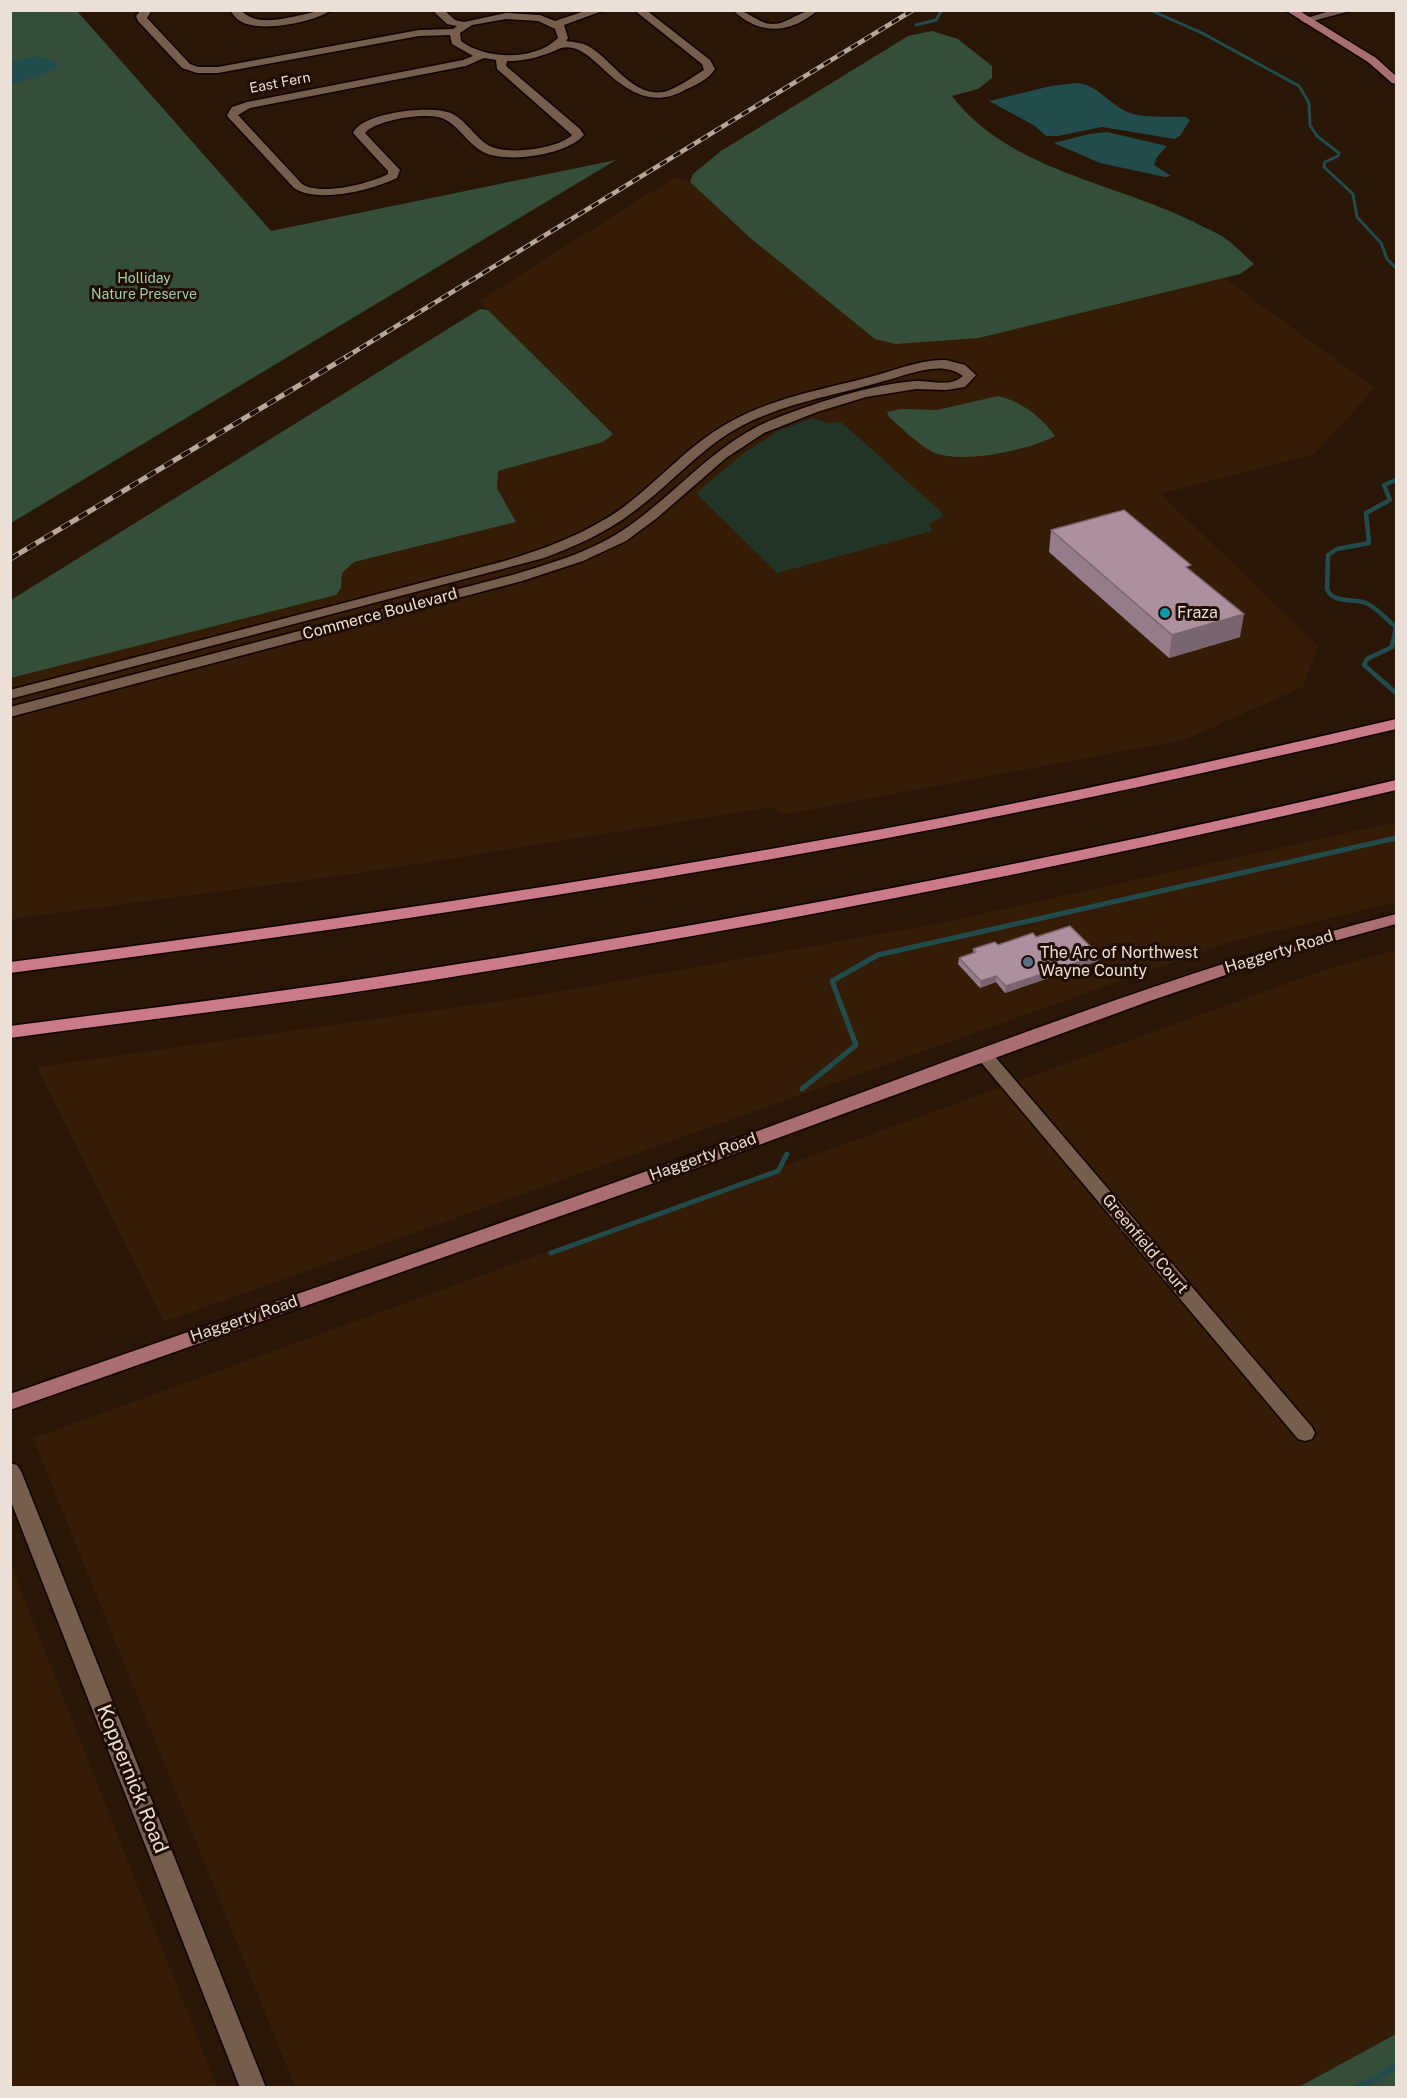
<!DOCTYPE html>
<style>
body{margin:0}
#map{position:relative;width:1407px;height:2098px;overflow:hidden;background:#291607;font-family:"Public Sans",sans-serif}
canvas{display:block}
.frame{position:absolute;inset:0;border:12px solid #ecdfd5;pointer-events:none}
</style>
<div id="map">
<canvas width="1407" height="2098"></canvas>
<div class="frame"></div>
</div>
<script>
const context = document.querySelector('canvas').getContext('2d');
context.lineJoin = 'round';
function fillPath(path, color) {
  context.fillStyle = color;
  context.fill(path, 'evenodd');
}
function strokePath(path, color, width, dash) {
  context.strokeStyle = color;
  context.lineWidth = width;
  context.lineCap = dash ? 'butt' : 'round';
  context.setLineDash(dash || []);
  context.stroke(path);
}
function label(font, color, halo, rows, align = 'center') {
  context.font = font + ' "Public Sans",sans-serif';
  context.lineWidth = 6;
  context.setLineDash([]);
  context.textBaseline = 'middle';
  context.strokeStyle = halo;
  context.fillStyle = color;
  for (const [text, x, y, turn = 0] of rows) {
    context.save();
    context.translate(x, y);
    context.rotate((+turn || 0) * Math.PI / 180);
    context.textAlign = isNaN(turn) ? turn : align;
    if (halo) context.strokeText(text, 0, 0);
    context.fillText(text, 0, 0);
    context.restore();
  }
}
fillPath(new Path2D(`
 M675 177 690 182 748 236 979 338 1224 278 1375 388 1314 454 1161 494 1318 646 1303 687 1184 740 781 815 773 807 354 874 11 919V678L341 588 342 573 354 562 516 522 497 488 498 471 603 442 612 434 479 301Z
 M1396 822V902L1227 943 164 1322 37 1067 534 996 941 923Z
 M1396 950V2034L1299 2088 295 2087 33 1438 1324 970Z
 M10 1565H11L217 2087H11Z`), '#341c07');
fillPath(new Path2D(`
 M812 418 828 423 841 422 937 508 944 516 929 524 932 531 777 573 696 493 744 453 778 431Z`), '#223526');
fillPath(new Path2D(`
 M11 11H77L271 231 616 160 11 523Z
 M932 31 958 39 992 66V78L978 89 952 96C1008 170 1116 183 1194 222 1204 228 1217 232 1226 239 1236 246 1245 256 1254 264L1240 274 979 338 896 344 875 339 748 236 690 182 693 174 721 151 908 36Z
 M480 309 488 310 613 434 603 442 498 471 497 488 516 522 354 562 342 573 341 588 336 595 11 678V600Z
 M998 396C1019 400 1043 418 1055 436 1029 450 960 465 933 452 917 444 902 428 889 417L887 412 901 409 937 410Z
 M1396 2034V2087H1299Z`), '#354e3a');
fillPath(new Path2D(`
 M37 56 55 61 59 66 43 74 11 85V62Z
 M1077 83C1097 85 1108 102 1125 111 1142 119 1167 116 1186 117L1190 120 1180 136 1175 139 1102 127 1058 136H1046L1035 126 989 101 1051 86Z
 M1107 132 1167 146 1157 157 1154 165 1171 176 1165 177 1100 163 1054 143 1089 134Z`), '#224b4c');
strokePath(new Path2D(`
 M1150 10 1202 33 1299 86 1309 103 1310 125 1317 136 1339 153 1338 156 1325 162 1324 167 1353 194 1357 217 1381 243 1387 259 1396 268
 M916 25 936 20 942 10`), '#224b4c', 3);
strokePath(new Path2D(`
 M1396 480 1384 485 1390 500 1366 513 1369 543 1337 549 1328 555 1327 589C1333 604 1353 598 1366 603 1376 607 1387 620 1396 627L1392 647 1367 659 1364 665 1396 693`), '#224b4c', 4.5);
strokePath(new Path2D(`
 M802 1089 856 1045 832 981 878 955 1396 838
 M551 1253 778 1171 787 1154`), '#224b4c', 5);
strokePath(new Path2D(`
 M1357 2088 1396 2067`), '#224b4c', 7);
const minor = new Path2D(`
 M141 10H152L147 18 190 64 198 67H218L419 30 453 29 457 26 447 24 432 10H444L455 20 464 22 506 13 540 15 555 21 588 10H605L564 25 568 38 566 41C575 42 585 43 593 49 615 64 636 100 667 91 681 86 692 77 704 70L702 64 634 10H646L710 60 715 69C709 79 696 85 685 90 651 109 625 90 600 66 592 59 584 51 573 48 560 45 556 52 543 55 532 59 519 61 507 61L506 66 580 129 584 135C567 155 506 164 483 152 468 144 459 126 444 119 429 111 375 120 365 133L398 168 400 170 397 178C373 190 317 204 294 188L228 117 227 115 232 107 247 102 463 60 473 56 452 44 450 35 419 36 218 73H197L182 68 138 21 136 16ZM506 19 538 21 555 29 558 38C535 61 486 60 461 41L460 33 472 25ZM484 58 496 60 497 69 572 135C558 149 505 156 488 145 475 137 467 122 453 114 434 104 362 112 353 133L388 171V174C369 184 320 196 302 184L238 115 250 108 466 66Z
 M230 10H241C260 33 306 10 331 10 314 23 258 33 240 21 236 19 233 14 230 10Z
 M733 10C750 10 757 24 773 24 789 24 798 10 818 10 791 34 759 36 733 10Z
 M1333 10H1354L1305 23 1300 20Z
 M946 360 965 365 976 375 965 387 946 390 916 389 866 397 817 412 764 433 726 458 657 518 626 541 583 561 522 581 10 717V707L512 575C552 563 594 551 629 526 680 490 719 439 779 417 822 401 869 385 915 381 931 380 950 388 963 376 941 359 908 375 884 381 834 396 782 403 736 429 698 451 669 486 633 512 606 533 575 546 544 558L10 699V690L501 562C545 549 588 533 625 506 660 479 689 445 728 423 770 399 819 390 866 378 892 372 919 359 946 360Z
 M985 1050 991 1052 1312 1427 1315 1433 1312 1439 1305 1441 1298 1439 979 1060 976 1056 979 1052Z
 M10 1463 17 1465 21 1471 266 2088H240L10 1499Z`);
const major = new Path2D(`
 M1285 10H1298L1376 58 1396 76V84L1392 83 1368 62Z
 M1396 914V924L1287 954 1147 1002 691 1170 10 1410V1394C259 1307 508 1222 755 1132 967 1055 1177 970 1396 914Z`);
const highway = new Path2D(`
 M1396 719V729C1224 769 1051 807 877 840 590 893 301 936 10 973V962C301 925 590 883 877 830 1051 798 1224 759 1396 719Z
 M1396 780V790C1061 869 723 935 382 988 259 1007 134 1021 10 1038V1026C134 1010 259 995 382 976 723 924 1061 859 1396 780Z`);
strokePath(minor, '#110300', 3);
strokePath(major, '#110300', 3);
strokePath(highway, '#110300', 3);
fillPath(minor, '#755e4d');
fillPath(major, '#a96f70');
fillPath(highway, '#cb7b88');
const railFar1 = new Path2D(`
 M346 357 913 10`);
const rail = new Path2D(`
 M10 559 348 356`);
strokePath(railFar1, '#b6a79c', 4.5);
strokePath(rail, '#b6a79c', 5);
strokePath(railFar1, '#1f0d01', 3, [8]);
strokePath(rail, '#1f0d01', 4, [10]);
fillPath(new Path2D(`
 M1051 530 1191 570 1240 637 1169 658 1049 552Z
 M1036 937 1099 955 1098 961 1005 993 996 982 980 988 958 964 959 958 973 953V949Z`), '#947c8a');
fillPath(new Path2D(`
 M1244 614 1240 637 1169 658 1172 635Z
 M1099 955 1098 961 1005 993 1006 986Z
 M996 976V982L980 988 981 981Z`), '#786570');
const building = new Path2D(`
 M1124 510 1191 565 1186 567 1244 614 1172 635 1051 530Z
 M1070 926 1099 955 1006 986 996 976 981 981 959 958 976 952 973 949 995 942 998 945 1033 933 1036 937Z`);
fillPath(building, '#ac90a0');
strokePath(building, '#786570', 1.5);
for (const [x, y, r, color] of [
 [1165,613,6,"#0f9aa8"],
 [1028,962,6,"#5c6f8a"]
]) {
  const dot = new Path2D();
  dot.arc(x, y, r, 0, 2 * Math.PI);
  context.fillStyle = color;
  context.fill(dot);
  strokePath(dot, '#1f0d01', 2);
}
label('14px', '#ecdfd5', '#1f0d01', [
 ["East Fern",280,83,-11]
]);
label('14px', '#9fd1a9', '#1f0d01', [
 ["Holliday",144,279],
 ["Nature Preserve",144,295]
]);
label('16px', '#ecdfd5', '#1f0d01', [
 ["Fraza",1177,613],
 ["The Arc of Northwest",1040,953],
 ["Wayne County",1040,971]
], 'left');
label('16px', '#ecdfd5', '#1f0d01', [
 ["Commerce Boulevard",380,614,-15],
 ["Haggerty Road",1279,952,-17],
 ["Haggerty Road",703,1157,-20],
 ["Greenfield Court",1145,1244,50],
 ["Haggerty Road",244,1319,-19]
]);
label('20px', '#ecdfd5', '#1f0d01', [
 ["Koppernick Road",132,1779,68]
]);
</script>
